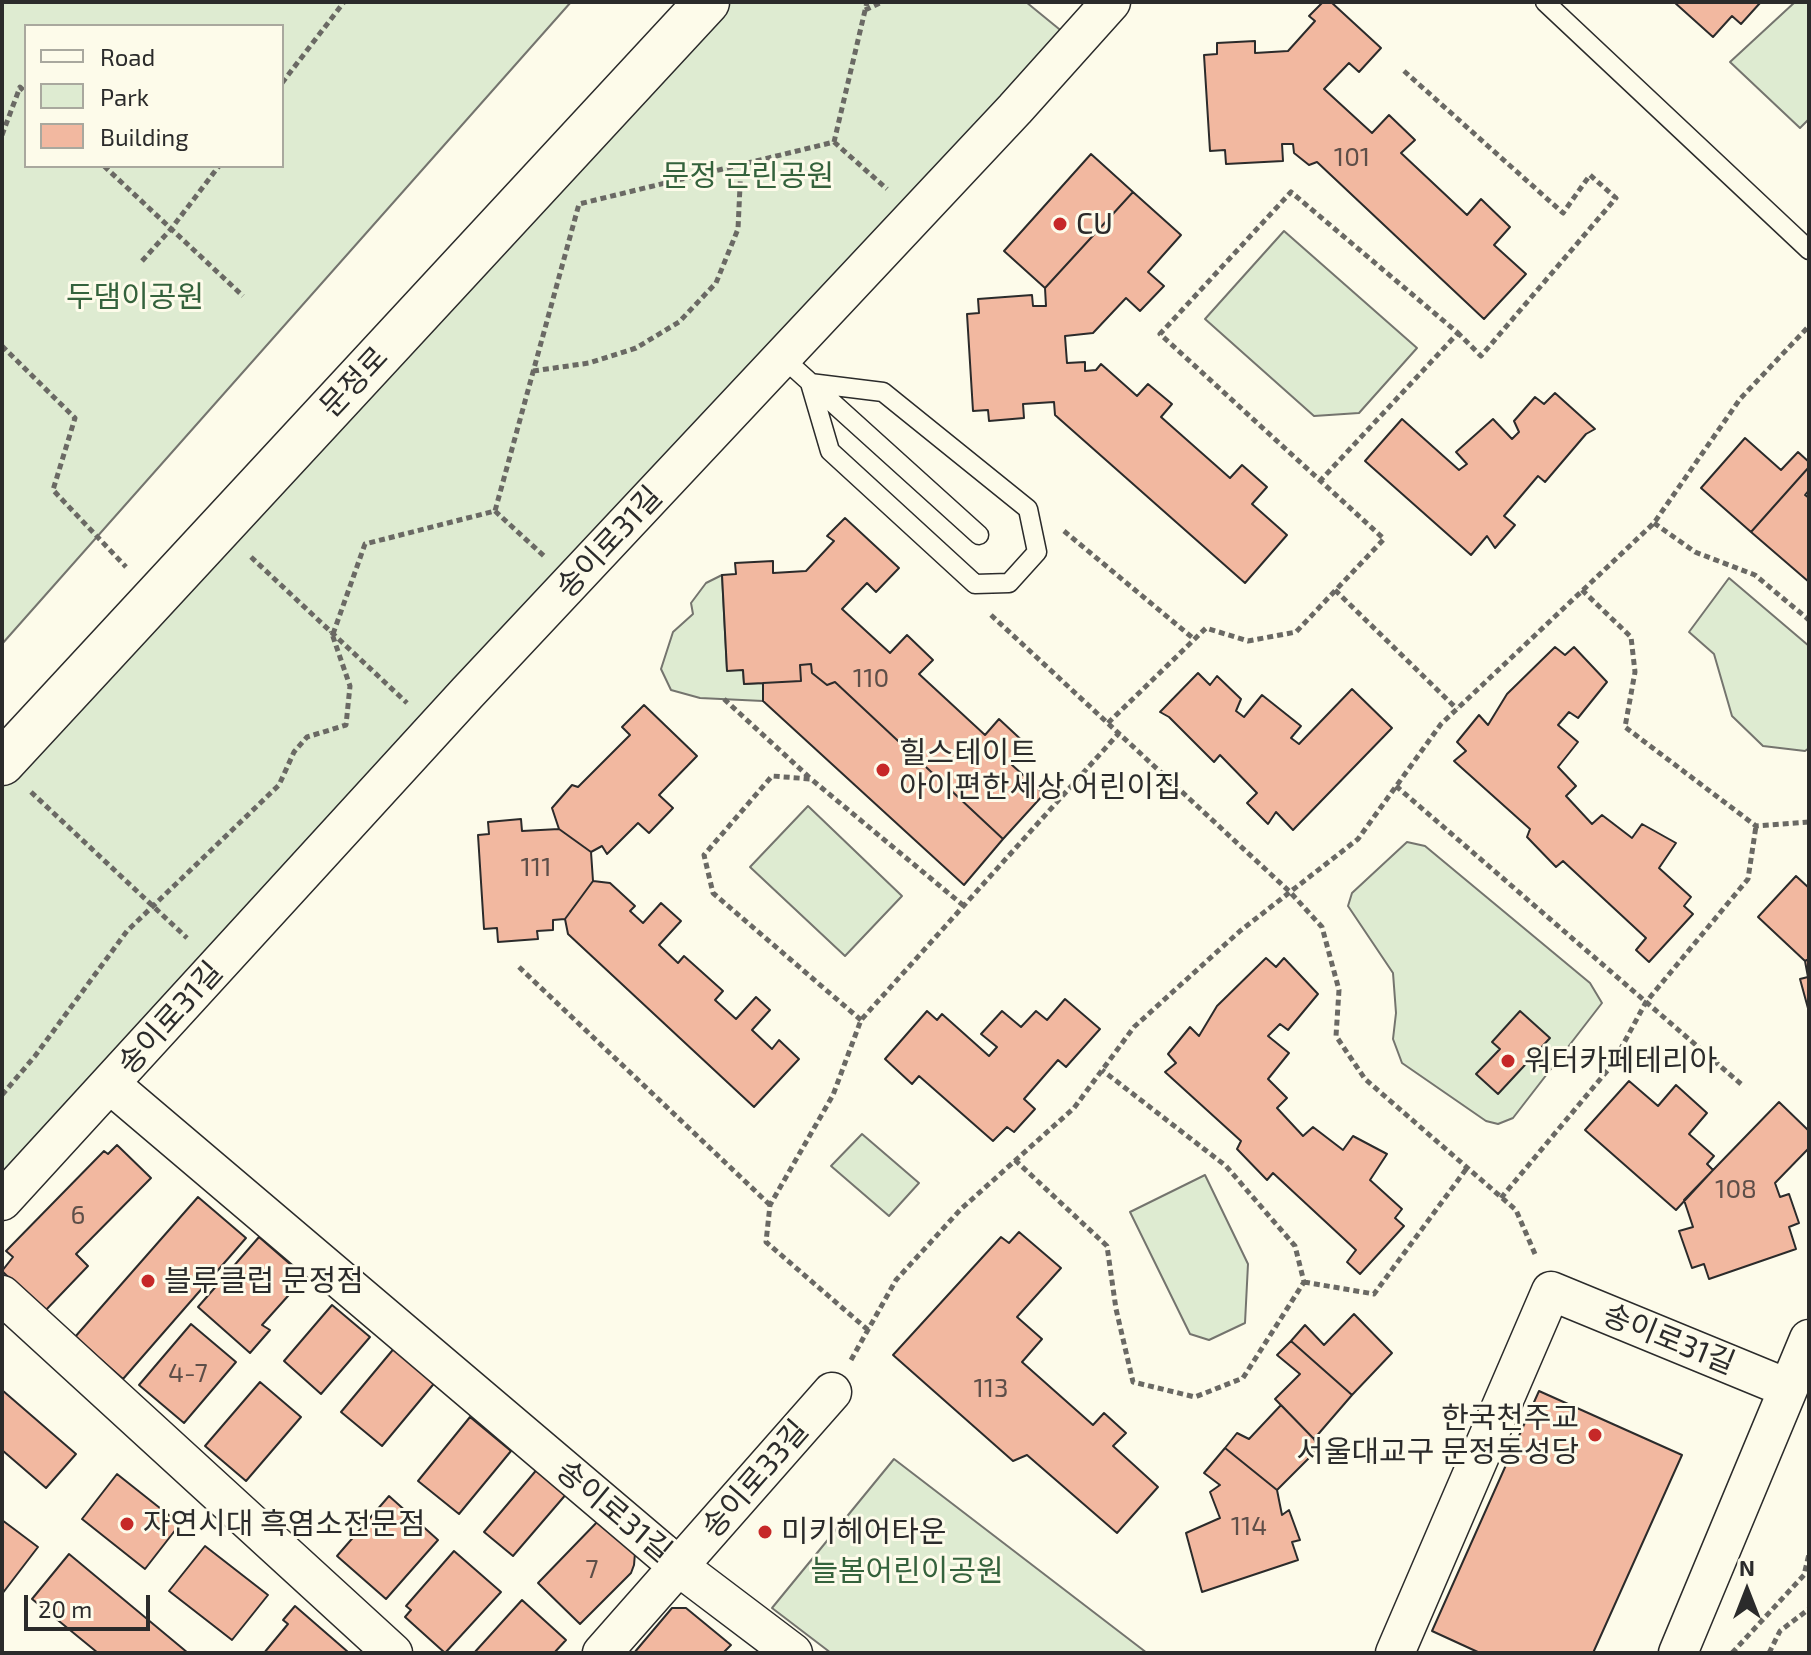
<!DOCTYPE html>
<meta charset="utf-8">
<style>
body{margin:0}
#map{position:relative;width:1811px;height:1655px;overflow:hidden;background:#fdfbea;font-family:"Exo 2",sans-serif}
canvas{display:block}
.frame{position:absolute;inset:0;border:4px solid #2b2b2b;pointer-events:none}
.legend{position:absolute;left:24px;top:24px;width:260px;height:144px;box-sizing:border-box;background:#fdfbea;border:2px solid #a9a89e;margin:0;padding:10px 14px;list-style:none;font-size:24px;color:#2b2b2b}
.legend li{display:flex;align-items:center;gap:16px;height:40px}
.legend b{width:40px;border:2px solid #a9a89e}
.north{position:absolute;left:1707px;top:1551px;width:80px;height:80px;-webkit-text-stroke:6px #fdfbea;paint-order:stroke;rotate:0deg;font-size:22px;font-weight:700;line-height:32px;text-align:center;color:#2b2b2b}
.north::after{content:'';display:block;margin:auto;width:28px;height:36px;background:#2b2b2b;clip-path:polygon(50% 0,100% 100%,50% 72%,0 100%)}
.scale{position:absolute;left:24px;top:1595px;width:126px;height:36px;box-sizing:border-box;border:4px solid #2b2b2b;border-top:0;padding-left:10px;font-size:24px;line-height:28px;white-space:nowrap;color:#2b2b2b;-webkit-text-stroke:6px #fdfbea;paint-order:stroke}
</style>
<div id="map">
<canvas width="1811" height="1655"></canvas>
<div class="frame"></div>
<ul class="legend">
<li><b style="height:10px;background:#fdfbea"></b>Road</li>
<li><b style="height:22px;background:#deebd1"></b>Park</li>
<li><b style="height:22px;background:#f2b8a0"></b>Building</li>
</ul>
<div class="north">N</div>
<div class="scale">20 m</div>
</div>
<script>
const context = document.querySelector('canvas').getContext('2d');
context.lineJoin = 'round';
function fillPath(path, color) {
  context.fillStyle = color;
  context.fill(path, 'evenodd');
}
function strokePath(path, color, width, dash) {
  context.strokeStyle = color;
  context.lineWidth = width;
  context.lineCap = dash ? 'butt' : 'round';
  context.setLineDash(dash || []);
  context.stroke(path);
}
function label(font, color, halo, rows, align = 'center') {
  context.font = font + ' "Exo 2","Noto Sans KR",sans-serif';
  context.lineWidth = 6;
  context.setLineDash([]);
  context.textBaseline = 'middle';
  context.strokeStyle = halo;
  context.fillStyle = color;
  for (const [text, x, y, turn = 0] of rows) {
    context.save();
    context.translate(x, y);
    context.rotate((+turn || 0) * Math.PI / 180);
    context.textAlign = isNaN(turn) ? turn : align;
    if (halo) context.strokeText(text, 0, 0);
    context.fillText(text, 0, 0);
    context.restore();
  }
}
const green = new Path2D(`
 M2 2H571L2 644ZM26 26H282V166H26Z
 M707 2H1026L1075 42 2 1201V763Z
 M1795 2H1809V119L1800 128 1730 62Z
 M1284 231 1417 348 1359 413 1314 416 1205 319Z
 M722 575 727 670H743L744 684 763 683V701L700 698 671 690 661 669 673 632 693 614 691 603 706 583Z
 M1729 578 1809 646V748L1805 751 1763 746 1732 716 1714 654 1689 632Z
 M808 806 902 896 845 956 750 867Z
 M1407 842 1425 846 1590 983 1602 1003 1513 1118 1498 1124 1486 1121 1402 1063 1393 1039 1396 1013 1393 973 1348 906 1352 893Z
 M862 1134 919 1183 889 1216 831 1166Z
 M1205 1175 1248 1264 1245 1323 1209 1340 1190 1334 1130 1212Z
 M894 1459 1147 1653H831L772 1608Z`);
fillPath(green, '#deebd1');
strokePath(green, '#74746e', 2);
const building = new Path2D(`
 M1323 2H1331L1381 48 1359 72 1349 63 1324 89 1372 133 1389 115 1415 140 1401 153 1467 215 1481 199 1510 227 1494 245 1526 274 1484 319 1317 162 1309 165 1294 153 1293 144H1282L1283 161 1226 164 1225 150 1210 151 1204 55 1217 54V43L1255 41V53L1288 51 1315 21 1309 16Z
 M1674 2H1759L1760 3 1741 24 1732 16 1713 37Z
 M1091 154 1133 192 1045 288 1004 251Z
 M1133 192 1181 235 1148 272 1164 286 1140 311 1126 298 1093 333 1065 336 1067 363 1085 362V371L1096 370 1101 364 1137 396 1148 384 1172 404 1161 417 1230 478 1242 465 1267 487 1252 504 1287 535 1245 583 1055 415 1054 402 1023 404 1024 418 989 421 988 410 973 411 967 314 979 313 978 299 1032 295 1033 306H1046L1045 288Z
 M1555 393 1595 429 1586 434 1545 482 1538 476 1504 516 1515 525 1495 548 1487 536 1471 555 1365 461 1402 419 1459 470 1467 464 1456 452 1493 419 1512 439 1519 432 1514 421 1535 397 1544 404Z
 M1745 438 1781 470 1798 452 1809 462V467L1751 532 1701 488Z
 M1809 467V490L1805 495 1809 498V582L1751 532Z
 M845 518 899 568 876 592 867 583 842 609 890 653 907 635 933 660 919 674 985 735 999 719 1029 747 1012 765 1044 794 1003 839 835 682 827 685 812 673 811 664 800 665 801 681 744 684 743 670 727 671 722 575 736 574 735 563 773 561V573L806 571 834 541 827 536Z
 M1555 647 1565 655 1574 647 1607 682 1578 718 1569 712 1558 725 1578 742 1558 767 1576 786 1566 796 1592 824 1602 815 1632 838 1642 824 1676 843 1659 868 1691 897 1684 906 1693 914 1649 962 1636 950 1646 938 1563 861 1556 867 1527 837 1530 829 1454 761 1466 751 1457 742 1479 715 1488 725 1507 694Z
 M811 664 812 673 827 685 835 682 1003 839 964 885 763 701V683L801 681 800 665Z
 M1198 673 1210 685 1217 676 1241 699 1236 711 1244 717 1262 695 1301 726 1291 738 1299 744 1352 689 1392 728 1293 830 1276 812 1268 824 1247 803 1257 793 1220 755 1214 762 1169 717 1160 712Z
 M644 705 697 756 659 795 673 808 649 833 638 823 607 854 602 846 591 852 559 829 552 808 572 785 578 787 630 735 622 727Z
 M521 819 522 831 559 829 591 852 593 881 565 919 553 920V930L537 931 538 939 498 942 497 928 484 929 478 835 489 834 488 822Z
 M1796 876 1809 888V959L1805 961 1758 917Z
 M593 881 610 883 635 906 630 911 643 923 661 903 681 921 659 945 678 963 684 956 723 991 715 1000 736 1019 756 997 770 1010 752 1030 772 1049 779 1040 799 1059 754 1107 568 934 565 919Z
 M1266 958 1276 967 1284 958 1318 994 1288 1030 1280 1024 1268 1036 1289 1053 1268 1079 1287 1098 1277 1108 1303 1136 1313 1127 1343 1150 1353 1136 1387 1154 1370 1180 1402 1209 1395 1218 1404 1226 1360 1274 1347 1262 1356 1250 1273 1173 1267 1180 1237 1149 1241 1141 1165 1072 1176 1063 1168 1054 1190 1027 1199 1036 1217 1006Z
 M1809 959V1012L1800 979 1808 977 1805 961Z
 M1065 999 1100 1029 1066 1067 1058 1060 1024 1099 1035 1109 1014 1132 1007 1127 993 1141 919 1076 912 1084 885 1059 927 1011 937 1020 942 1014 989 1056 997 1047 981 1034 1002 1011 1021 1027 1036 1011 1047 1020Z
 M1520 1011 1550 1038 1498 1094 1476 1074 1500 1049 1492 1042Z
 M1629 1081 1658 1106 1676 1085 1707 1113 1689 1134 1714 1156 1707 1164 1713 1170 1676 1210 1585 1130Z
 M1779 1102 1809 1131V1148L1775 1183 1780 1197 1789 1194 1799 1223 1789 1227 1796 1249 1709 1279 1704 1264 1692 1268 1679 1231 1693 1227 1684 1200Z
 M117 1145 151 1178 76 1254 88 1266 44 1312 2 1271 13 1257 6 1251 104 1151 108 1154Z
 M198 1197 246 1238 123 1379 75 1337Z
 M1019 1232 1061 1268 1017 1317 1042 1339 1022 1362 1093 1425 1104 1413 1126 1433 1113 1446 1158 1487 1117 1533 1027 1455 1013 1461 893 1355 1001 1237 1009 1243Z
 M259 1237 305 1277 262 1325 270 1330 250 1353 198 1307Z
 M332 1305 370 1337 321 1394 284 1361Z
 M1354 1314 1392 1353 1352 1395 1291 1341 1305 1325 1324 1345Z
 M191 1324 236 1362 184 1423 139 1385Z
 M1291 1341 1352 1395 1314 1439 1275 1399 1300 1374 1277 1355Z
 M396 1346 437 1380 382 1446 341 1412Z
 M260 1382 301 1417 246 1481 205 1446Z
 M2 1390 76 1454 46 1488 2 1450Z
 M1539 1391 1682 1455 1593 1653H1480L1432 1631Z
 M1281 1405 1314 1439 1319 1448 1277 1490 1225 1448 1237 1433 1249 1439Z
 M470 1417 511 1451 459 1514 418 1481Z
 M1225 1448 1277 1490 1282 1515 1289 1510 1300 1540 1292 1542 1298 1560 1202 1592 1186 1533 1220 1518 1210 1492 1220 1485 1204 1473Z
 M539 1467 568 1492 513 1556 484 1532Z
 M117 1474 180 1524 145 1569 82 1519Z
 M389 1496 438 1540 386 1599 337 1556Z
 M600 1519 635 1553 634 1565 631 1573 580 1624 538 1583Z
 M2 1520 38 1547 2 1594Z
 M205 1546 268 1595 232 1640 169 1591Z
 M454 1551 501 1592 445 1653 405 1617 411 1610 406 1606Z
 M69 1554 188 1653H98L32 1599Z
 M522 1600 566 1640 554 1653H474Z
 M295 1606 348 1652 347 1653H264L288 1624 283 1620Z
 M672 1608H686L731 1645 723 1653H634Z`);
fillPath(building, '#f2b8a0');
strokePath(building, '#2b2b2b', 2);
const lane = new Path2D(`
 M1545 2 1809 250
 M782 357 979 535
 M810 383 883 392 1028 509 1037 552 1009 583 975 584 830 451Z`);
const street = new Path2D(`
 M110 1084 678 1566 793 1653
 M2 1201 468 692 1015 109 1111 2
 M2 1295 393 1653
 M602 1653 832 1392
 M1395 1653 1551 1291 1787 1388
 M1678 1653 1809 1339`);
const secondary = new Path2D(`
 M2 763 707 2`);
strokePath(lane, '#2b2b2b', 21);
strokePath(street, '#2b2b2b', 41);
strokePath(secondary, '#2b2b2b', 47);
strokePath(new Path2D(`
 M865 10 882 2
 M1404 71 1563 213 1590 175 1616 198 1481 356 1458 333
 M282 83 344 2
 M2 135 20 87 26 93
 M834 142 887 189
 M104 166 243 296
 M142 261 171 229 219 166
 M2 346 75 418 53 490 126 567
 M533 371 589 363 636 348 679 322 716 283 738 229 741 165
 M495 511 544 556
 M1654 523 1695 552 1755 575 1809 620
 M1064 531 1194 639
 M251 557 407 703
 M1335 590 1457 709
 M1582 590 1631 637 1635 672 1625 727 1756 826 1809 822
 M991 615 1290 892 1322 927 1339 990 1336 1036 1365 1079 1516 1210 1535 1254
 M333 634 365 544 495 511 579 204 834 142 867 2
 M724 699 810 778
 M1108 723 1206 628 1248 641 1296 632 1384 539 1160 334 1291 192 1458 333 1320 481
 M1396 786 1741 1084
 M31 792 187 938
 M519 967 770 1205
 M861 1020 713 893 704 855 772 776 811 779 964 906
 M2 1095 35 1056 127 931 279 785 294 752 307 737 346 725 350 686 331 631
 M1015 1160 1107 1246 1116 1309 1133 1382 1195 1397 1243 1378 1304 1282 1295 1246 1226 1166 1102 1070
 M1501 1198 1612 1065 1646 1002 1748 879 1756 826
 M1304 1282 1374 1294 1467 1168
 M868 1330 766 1242 770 1205 833 1095 861 1020 1119 733
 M851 1360 896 1280 961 1209 1074 1108 1134 1027 1240 931 1358 839 1441 724 1654 523 1740 399 1809 326
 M1732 1653 1804 1575 1809 1554
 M1769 1653 1780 1631 1809 1609`), '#6a6964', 5, [6, 4]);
strokePath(lane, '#fdfbea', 18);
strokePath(street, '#fdfbea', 38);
strokePath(secondary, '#fdfbea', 44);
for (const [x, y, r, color] of [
 [1060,224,8,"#c62828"],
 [883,770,8,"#c62828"],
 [1508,1061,8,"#c62828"],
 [148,1281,8,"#c62828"],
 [1595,1435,8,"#c62828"],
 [127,1524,8,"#c62828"],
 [765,1532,8,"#c62828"]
]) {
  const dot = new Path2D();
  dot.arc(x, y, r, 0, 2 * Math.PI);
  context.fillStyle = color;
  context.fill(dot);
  strokePath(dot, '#fdfbea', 3);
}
label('26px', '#5d4e48', null, [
 ["101",1352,157],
 ["110",871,678],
 ["111",536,867],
 ["108",1736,1189],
 ["6",78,1215],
 ["4-7",188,1373],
 ["113",991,1388],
 ["114",1249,1526],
 ["7",592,1569]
]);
label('30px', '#34623c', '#fdfbea', [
 ["문정 근린공원",748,176],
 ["두댐이공원",135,297],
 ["늘봄어린이공원",907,1571]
]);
label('30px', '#2b2b2b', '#fdfbea', [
 ["CU",1076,224],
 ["힐스테이트",899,753],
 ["아이편한세상 어린이집",899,787],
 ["워터카페테리아",1524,1061],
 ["블루클럽 문정점",164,1281],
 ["한국천주교",1579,1418,"right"],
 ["서울대교구 문정동성당",1579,1452,"right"],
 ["자연시대 흑염소전문점",143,1524],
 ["미키헤어타운",781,1532]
], 'left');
label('30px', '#2b2b2b', '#fdfbea', [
 ["문정로",354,382,-47],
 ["송이로31길",609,542,-47],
 ["송이로31길",170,1018,-48],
 ["송이로31길",1669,1339,22],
 ["송이로33길",755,1479,-49],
 ["송이로31길",614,1511,40]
]);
</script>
